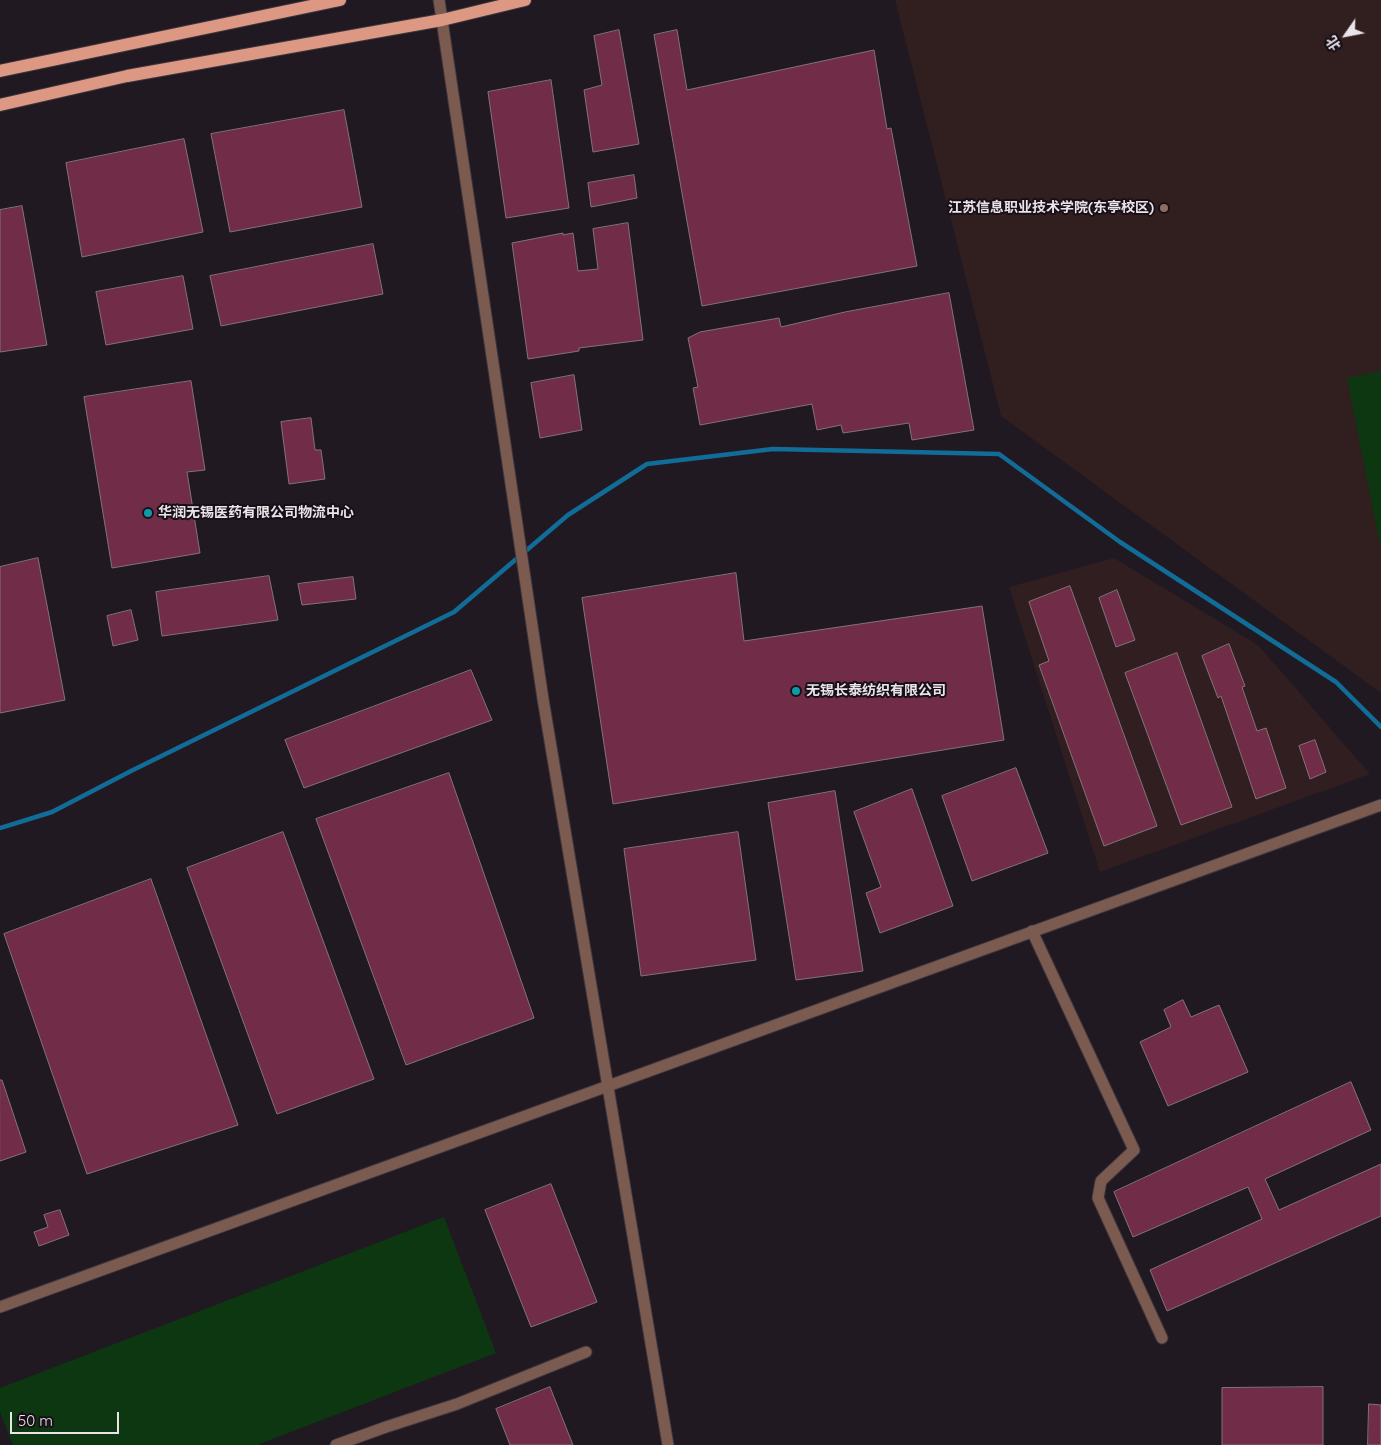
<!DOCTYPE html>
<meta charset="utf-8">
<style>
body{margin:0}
#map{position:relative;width:1381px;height:1445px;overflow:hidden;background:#211921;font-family:Quicksand,"Noto Sans SC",sans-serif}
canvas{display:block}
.north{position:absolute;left:1321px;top:10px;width:50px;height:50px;-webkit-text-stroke:4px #181018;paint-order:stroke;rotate:237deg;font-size:14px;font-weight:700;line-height:20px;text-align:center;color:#eae4e9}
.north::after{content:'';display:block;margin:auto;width:18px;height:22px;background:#eae4e9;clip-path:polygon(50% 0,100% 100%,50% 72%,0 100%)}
.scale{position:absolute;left:10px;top:1412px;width:109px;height:22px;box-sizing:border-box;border:2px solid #eae4e9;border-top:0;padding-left:6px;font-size:15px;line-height:18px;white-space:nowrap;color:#eae4e9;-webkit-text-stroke:4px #181018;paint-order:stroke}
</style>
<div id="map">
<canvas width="1381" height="1445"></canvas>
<div class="north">北</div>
<div class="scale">50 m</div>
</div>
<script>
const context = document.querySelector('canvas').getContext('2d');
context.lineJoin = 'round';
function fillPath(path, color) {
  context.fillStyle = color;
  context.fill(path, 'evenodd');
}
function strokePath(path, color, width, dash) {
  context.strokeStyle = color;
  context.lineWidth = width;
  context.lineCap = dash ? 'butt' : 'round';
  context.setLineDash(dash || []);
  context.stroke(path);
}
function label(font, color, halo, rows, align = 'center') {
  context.font = font + ' Quicksand,"Noto Sans SC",sans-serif';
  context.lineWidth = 4;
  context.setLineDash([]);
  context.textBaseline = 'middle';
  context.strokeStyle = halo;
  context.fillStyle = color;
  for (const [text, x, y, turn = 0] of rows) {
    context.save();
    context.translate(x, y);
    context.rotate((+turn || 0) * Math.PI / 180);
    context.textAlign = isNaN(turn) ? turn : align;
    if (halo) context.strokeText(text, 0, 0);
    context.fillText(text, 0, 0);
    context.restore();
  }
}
fillPath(new Path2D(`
 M1114 558 1258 645 1370 774 1100 872 1009 587Z`), '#301e21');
fillPath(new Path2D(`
 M895 0H1381V693L1001 416Z`), '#311e1e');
fillPath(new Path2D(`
 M1381 371V550L1347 378Z
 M444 1217 496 1353 257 1445H13L0 1412V1388Z`), '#0c3711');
strokePath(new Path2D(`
 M0 828 52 812 131 771 454 612 568 515 647 464 773 449 999 454 1120 542 1336 682 1381 727`), '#116d97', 4.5);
const building = new Path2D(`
 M619 30 639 144 593 152 584 90 602 85 594 36Z
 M677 30 687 90 874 50 887 129 891 128 917 266 702 306 654 35Z
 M551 80 569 208 506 218 488 92Z
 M344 110 362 207 230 232 211 134Z
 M184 139 203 232 82 257 66 163Z
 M634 175 637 198 591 207 588 183Z
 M22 206 47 345 0 352V210Z
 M628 223 643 340 579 348V351L528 359 512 243 563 233V235L573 233 578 271 598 269 593 229Z
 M373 244 383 294 221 326 210 276Z
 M183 276 193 329 106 345 96 292Z
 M949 293 974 430 912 440 909 423 843 433 841 425 817 430 812 404 700 425 693 388 698 387 688 338 700 332 779 318 781 327 845 312Z
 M574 375 582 430 540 438 531 383Z
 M191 381 205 470 187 472 200 553 112 568 84 397Z
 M311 418 315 450H321L325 479 289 484 281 422Z
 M38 558 65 700 0 713V567Z
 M736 573 744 641 982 606 1004 740 613 804 582 598Z
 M269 576 278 620 162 636 156 592Z
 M353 577 356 599 302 605 298 584Z
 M1070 586 1157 826 1104 846 1039 665 1049 661 1029 602Z
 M1117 590 1135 640 1116 647 1099 598Z
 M131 610 138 640 113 646 107 616Z
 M1229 644 1245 686 1242 687 1257 731 1266 728 1286 788 1256 799 1221 696 1218 698 1202 656Z
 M1177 653 1232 807 1181 825 1125 673Z
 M471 670 492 720 304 788 285 740Z
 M1315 740 1326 772 1310 779 1299 746Z
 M1016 768 1048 853 972 881 942 796Z
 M449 773 534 1018 406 1065 316 819Z
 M912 789 953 906 880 933 866 893 881 887 854 812Z
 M835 791 863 971 796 980 768 803Z
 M283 832 374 1079 277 1114 187 868Z
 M738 832 756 960 641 976 624 849Z
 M151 879 238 1125 87 1174 4 934Z
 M1183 1000 1191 1017 1219 1005 1248 1072 1168 1106 1140 1042 1171 1027 1164 1010Z
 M0 1080H2L26 1152 0 1161Z
 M1351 1082 1371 1130 1265 1179 1279 1210 1381 1164V1216L1167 1311 1150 1270 1262 1219 1248 1187 1133 1237 1114 1192Z
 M551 1184 597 1302 531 1327 485 1210Z
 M60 1210 69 1235 39 1246 34 1232 48 1227 44 1215Z
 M550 1387 573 1445H510L496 1409Z
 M1323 1387V1445H1222V1388Z
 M1369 1404 1381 1405V1445H1368Z`);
fillPath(building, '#712c48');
strokePath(building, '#827378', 1);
const street = new Path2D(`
 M439 0 543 699 668 1445
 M1032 931 1134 1150 1101 1181 1098 1198 1162 1338
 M0 1307 1381 805
 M336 1445 386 1427 457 1404 586 1352`);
const primary = new Path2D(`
 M0 71 340 0
 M0 105 127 76 442 20 525 0`);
strokePath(street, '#3d353d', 13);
strokePath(primary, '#3d353d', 14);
strokePath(street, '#7b5a50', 11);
strokePath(primary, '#dc9883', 12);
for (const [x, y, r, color] of [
 [1164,208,5,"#8d6e63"],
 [148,513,5,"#0f9aa8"],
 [796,691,5,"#0f9aa8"]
]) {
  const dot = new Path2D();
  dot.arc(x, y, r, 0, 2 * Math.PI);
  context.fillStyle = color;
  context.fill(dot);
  strokePath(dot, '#181018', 2);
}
label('bold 14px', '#eae4e9', '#181018', [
 ["江苏信息职业技术学院(东亭校区)",1154,208,"right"],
 ["华润无锡医药有限公司物流中心",158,513],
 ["无锡长泰纺织有限公司",806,691]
], 'left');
</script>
